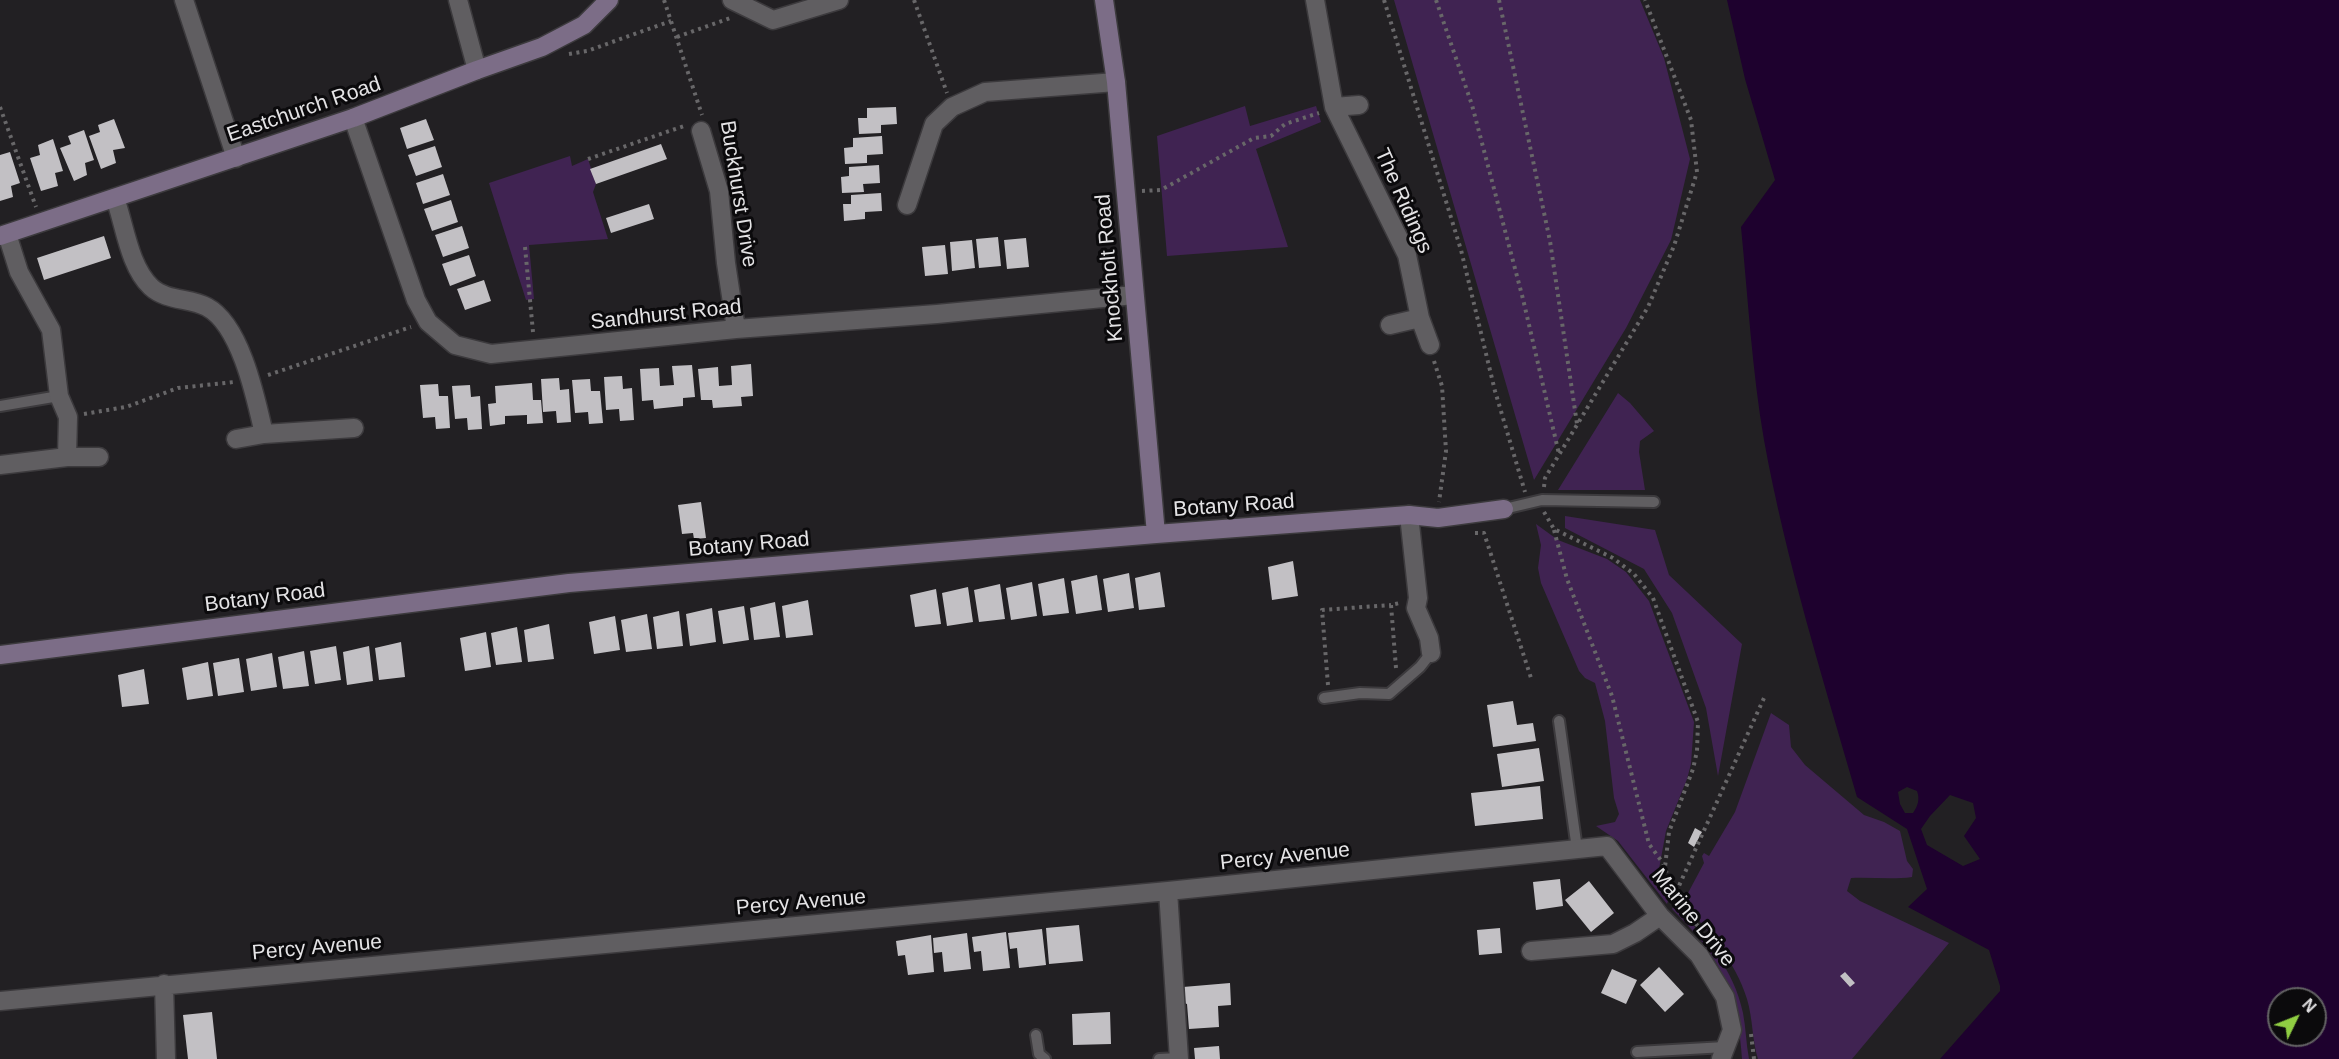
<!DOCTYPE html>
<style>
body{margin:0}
#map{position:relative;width:2339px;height:1059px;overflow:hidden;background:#222023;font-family:Arial,sans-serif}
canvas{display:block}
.north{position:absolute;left:2267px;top:987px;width:60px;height:60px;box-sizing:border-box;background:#0b0a0c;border:2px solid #626163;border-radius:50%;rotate:47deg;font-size:16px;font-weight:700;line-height:24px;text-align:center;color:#e4e3e5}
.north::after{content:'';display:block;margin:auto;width:21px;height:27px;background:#8fcd42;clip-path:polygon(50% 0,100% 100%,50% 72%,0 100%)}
</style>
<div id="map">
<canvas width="2339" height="1059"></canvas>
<div class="north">N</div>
</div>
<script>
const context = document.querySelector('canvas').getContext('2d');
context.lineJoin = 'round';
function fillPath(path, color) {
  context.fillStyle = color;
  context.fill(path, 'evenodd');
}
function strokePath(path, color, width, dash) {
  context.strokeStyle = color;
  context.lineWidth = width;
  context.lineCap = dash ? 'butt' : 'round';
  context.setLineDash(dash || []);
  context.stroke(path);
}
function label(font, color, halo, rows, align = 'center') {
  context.font = font + ' Arial,sans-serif';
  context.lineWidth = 6;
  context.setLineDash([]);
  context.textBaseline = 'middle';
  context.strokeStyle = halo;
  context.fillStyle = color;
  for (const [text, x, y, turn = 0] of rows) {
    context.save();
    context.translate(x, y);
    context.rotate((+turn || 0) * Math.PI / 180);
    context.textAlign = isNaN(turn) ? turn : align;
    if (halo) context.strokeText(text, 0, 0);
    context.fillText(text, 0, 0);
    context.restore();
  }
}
fillPath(new Path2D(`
 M1394 0H1640L1664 58 1690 159 1671 240 1626 328 1534 480Z
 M1245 106 1250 126 1316 106 1321 122 1256 149 1288 247 1167 256 1157 136Z
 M570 156 572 166 588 159 596 184 593 192 608 239 529 245 534 299 526 300 489 183Z
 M1618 393 1630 403 1654 431 1640 441 1639 452 1645 490H1558Z
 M1565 516 1655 530 1669 575 1742 644 1718 776 1706 708 1672 613 1644 569 1565 528Z
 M1536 524 1558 540 1607 559 1626 572 1649 601 1694 722 1691 764 1687 779 1666 831 1659 869V884L1668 901 1667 904 1618 841 1596 826 1615 822 1619 814 1614 798 1605 721 1595 683 1585 678 1579 671 1541 583 1538 568 1541 545Z
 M1771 713 1789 725 1791 747 1805 765 1864 815 1884 822 1900 831 1907 861 1913 869 1912 877C1892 880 1872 877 1851 878L1847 891 1860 901 1949 943 1852 1059H1758C1752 1040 1753 1019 1747 999 1735 960 1708 931 1681 900L1688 893 1704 863 1702 856 1704 853 1709 856 1735 812Z
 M1674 905C1705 936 1734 969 1743 1013 1746 1028 1746 1044 1749 1059H1742C1738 992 1720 956 1672 909Z`), '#402352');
fillPath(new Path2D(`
 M1727 0H2339V1059H1940L2000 991V986L1989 950 1908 907 1927 889 1907 829 1857 797C1823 679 1786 561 1764 440 1752 370 1748 298 1741 227L1775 180 1745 79ZM1907 787 1917 791C1920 799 1918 806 1913 813H1905L1900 804 1898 792ZM1950 795 1973 803 1976 818 1964 836 1980 859 1963 866 1927 845 1921 829 1930 816ZM2279 999H2315V1035H2279Z`), '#1e012e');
fillPath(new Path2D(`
 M896 107 897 124 881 125V133L859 134 858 118H867V108Z
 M114 119 125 148 113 150 116 163 101 169 89 136 100 132 98 125Z
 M426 119 434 140 407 149 400 128Z
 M84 130 94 160 85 163 87 175 74 181 60 148 71 144 68 136Z
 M882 136 883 154 867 155V163L845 164 844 148 853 147V138Z
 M53 139 63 171 55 173 58 186 41 191 30 158 40 155 38 145Z
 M661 144 667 159 596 184 590 169Z
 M435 146 442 167 416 176 408 155Z
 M10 152 20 183 11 186 13 197 0 201V155Z
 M879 165 880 183 863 184 864 192 842 193 841 177 849 176V167Z
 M443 174 450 195 423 204 416 183Z
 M881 193 882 211 865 212V219L844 221 843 204H851V195Z
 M451 200 458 222 432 231 424 209Z
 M649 204 654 219 611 233 606 218Z
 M462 226 469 248 443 257 435 235Z
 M104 236 111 258 44 280 37 258Z
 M998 237 1001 266 979 268 976 239Z
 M1026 238 1029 267 1007 269 1004 240Z
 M972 240 975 268 952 271 950 242Z
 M945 245 948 274 925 276 922 247Z
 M469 255 476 276 450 286 442 264Z
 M484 280 491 301 465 310 457 289Z
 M751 364 753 396 741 397 742 406 713 408 712 400H701L698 369 718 367 719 386 732 385 731 366Z
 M692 365 695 397 683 398V406L654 409 653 400 642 401 640 369 659 368 660 386 674 385 672 366Z
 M622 376 623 389 632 388 634 420 620 421 619 409 606 410 604 377Z
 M559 378 560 390 569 389 571 422 557 423 556 411 543 412 541 379Z
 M590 379 591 391H600L603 423 589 424 588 412 575 413 572 380Z
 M532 383 533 400H541L543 423 527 424V415L505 416V424L490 426 488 404 496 403 495 386Z
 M438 384 439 396H448L450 428 436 429 435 417 423 418 420 385Z
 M470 385 471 397 480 396 482 429 468 430 467 418 455 419 452 386Z
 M701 502 706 538 694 539 693 533 682 534 678 505Z
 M1293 561 1298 596 1272 600 1268 567Z
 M1160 572 1165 607 1139 610 1135 578Z
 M1129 573 1134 608 1108 612 1103 579Z
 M1097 575 1102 610 1076 614 1071 581Z
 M1064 578 1069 613 1043 616 1038 584Z
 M1032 582 1037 616 1011 620 1006 588Z
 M1000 584 1005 619 979 622 974 590Z
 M968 587 973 622 947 626 942 593Z
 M936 589 941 624 915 627 910 595Z
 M808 600 813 635 786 638 782 606Z
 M775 602 780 637 754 640 750 608Z
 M744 606 749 640 723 644 718 611Z
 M712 608 716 642 690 646 686 614Z
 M679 611 683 646 657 649 653 617Z
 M647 614 652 649 626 652 621 620Z
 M615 616 620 650 594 654 589 622Z
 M549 624 554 659 528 662 524 630Z
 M517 627 522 662 496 665 491 633Z
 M486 632 491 667 465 671 460 638Z
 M401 642 405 677 379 680 375 648Z
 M336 646 341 680 315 684 310 651Z
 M369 646 373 681 347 685 343 652Z
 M304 651 309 686 283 689 278 657Z
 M272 653 277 687 251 691 246 659Z
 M239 658 244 692 218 696 213 663Z
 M208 662 213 696 187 700 182 668Z
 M144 669 149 704 122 707 118 675Z
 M1513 701 1517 725 1533 723 1536 741 1493 747 1487 705Z
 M1539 748 1544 781 1502 787 1497 754Z
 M1540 786 1543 819 1475 826 1471 793Z
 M1695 828 1702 832 1694 847 1688 843Z
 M1560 879 1563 906 1536 910 1533 882Z
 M1589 881 1614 913 1591 932 1565 900Z
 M1079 925 1083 961 1049 964 1046 928Z
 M1500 928 1502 953 1479 955 1477 930Z
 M1042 929 1046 965 1019 968 1017 948 1010 949 1008 933Z
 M1006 932 1010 968 983 971 981 951 974 952 972 937Z
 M967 933 971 969 944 972 942 952 934 953 933 938Z
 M931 935 934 972 908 975 905 955 898 956 896 941Z
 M1659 967 1684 994 1665 1012 1640 985Z
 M1612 969 1637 980 1626 1004 1601 993Z
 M1845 972 1855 983 1850 987 1840 976Z
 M1230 983 1231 1005 1218 1006 1219 1027 1189 1029 1187 1004 1184 1003 1183 987Z
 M212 1012 217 1059H188L183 1015Z
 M1110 1012 1111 1044 1073 1045 1072 1014Z
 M1219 1046 1220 1059H1195L1194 1048Z`), '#c2c0c4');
const lane = new Path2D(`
 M0 406 59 396
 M1504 509 1542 500 1654 502
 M1324 698 1360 693 1389 694 1420 667 1431 653
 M1559 721 1577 849
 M1036 1035 1039 1054 1045 1059
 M1637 1052 1725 1047
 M1159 1059 1179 1058`);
const street = new Path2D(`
 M184 0 236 158
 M458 0 477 70
 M732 0 773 20 839 0
 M1315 0 1334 107 1407 255 1420 318 1430 345
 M1334 107 1359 105
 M353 118 416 300 428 322 455 345 491 354 736 329 937 314 1134 295
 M701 131 719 191 726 263 736 329
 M115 198C125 226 129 266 151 287 166 301 190 298 207 307 241 325 256 399 264 434
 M907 205 934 124 952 107 985 92 1116 82
 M7 234 19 272 51 330 59 396 68 417 67 457
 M1390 325 1420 318
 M236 439 264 434 354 428
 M0 465 67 457H99
 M1409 515 1418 598 1416 608 1429 638 1431 653
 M1168 891 1179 1059
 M1531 951 1613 944 1635 933 1660 916
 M164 984 166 1059
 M0 1001 1168 891 1607 846 1660 916 1699 955 1725 997 1732 1030 1721 1059`);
const secondary = new Path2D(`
 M1104 0 1116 82 1156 534
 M0 236 353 118 477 70 542 47 584 25 609 0
 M0 655 569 583 1156 534 1409 515 1438 518 1504 509`);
strokePath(lane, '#3c3a3d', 14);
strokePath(street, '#3c3a3d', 21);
strokePath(secondary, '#3c3a3d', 21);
strokePath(new Path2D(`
 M664 0 702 115
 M914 0 947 93
 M1384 0 1461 250 1495 391 1525 492
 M1436 0 1472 105 1523 299 1559 454
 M1499 0 1550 241 1577 424
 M677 37 730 18
 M569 54 587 51 671 21
 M0 107 36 207
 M588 159 684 126
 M1142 191 1161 190 1254 138 1271 136 1285 124 1319 113
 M525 247 533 332
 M1434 361 1442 386 1446 451 1439 502
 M268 375 411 327
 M84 414 126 407 178 388 234 382
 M1544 487 1545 478 1648 307 1674 246 1697 172 1691 120 1645 0
 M1544 512 1554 529 1613 558 1634 574 1653 598 1698 722 1697 751 1693 769 1669 832 1665 867 1674 901
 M1554 530 1567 579 1612 696 1649 844 1665 866
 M1475 533H1484L1532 681
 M1396 668 1391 605 1400 603
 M1328 685 1322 610 1391 605
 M1673 899 1764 698
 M1685 913 1705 933
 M1751 1034 1754 1059`), '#686769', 4, [3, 4.5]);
strokePath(lane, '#605e61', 10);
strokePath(street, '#605e61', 18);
strokePath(secondary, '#7c6d87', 18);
label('21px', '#e4e3e5', '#0b0a0c', [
 ["Eastchurch Road",304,110,-19],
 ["Buckhurst Drive",738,194,81],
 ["The Ridings",1403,201,66],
 ["Knockholt Road",1110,268,-95],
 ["Sandhurst Road",666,315,-6],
 ["Botany Road",1234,506,-4],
 ["Botany Road",749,545,-5],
 ["Botany Road",265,598,-7],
 ["Percy Avenue",1285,857,-6],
 ["Percy Avenue",801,903,-5],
 ["Marine Drive",1693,918,51],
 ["Percy Avenue",317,948,-5]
]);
</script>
